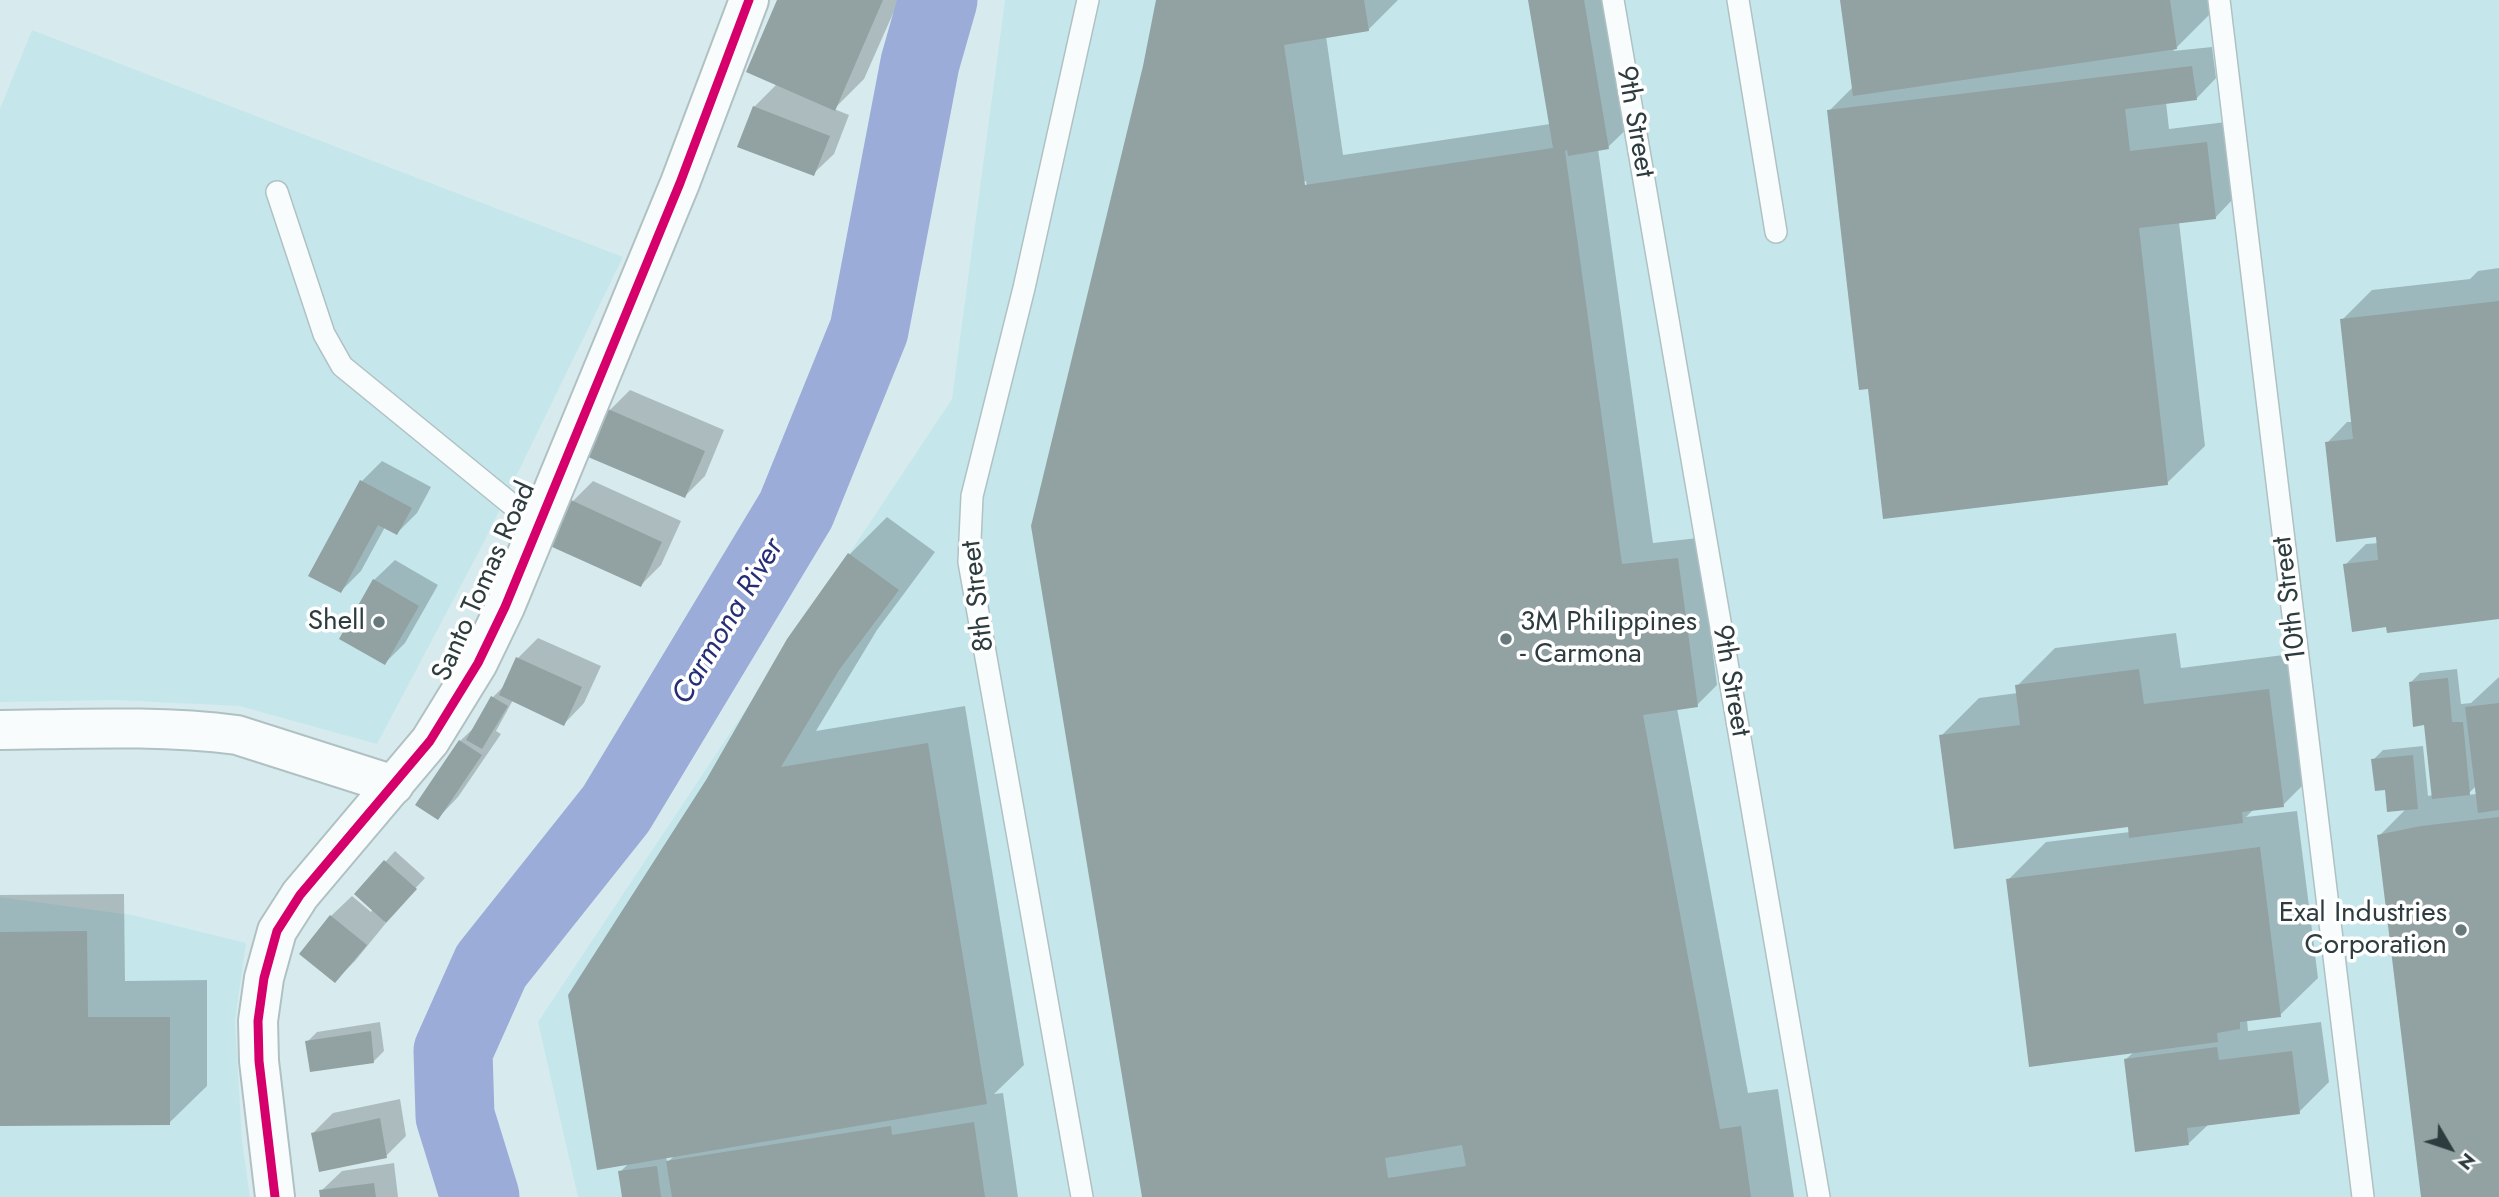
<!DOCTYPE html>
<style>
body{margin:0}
#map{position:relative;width:2499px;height:1197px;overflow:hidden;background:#d7ebee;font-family:Jost,sans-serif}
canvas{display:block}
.north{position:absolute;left:2415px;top:1113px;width:70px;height:70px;-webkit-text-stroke:5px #fff;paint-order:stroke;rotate:129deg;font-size:19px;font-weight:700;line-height:28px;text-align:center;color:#2d3c3e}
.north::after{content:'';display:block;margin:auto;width:24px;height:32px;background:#2d3c3e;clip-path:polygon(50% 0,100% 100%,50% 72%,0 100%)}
</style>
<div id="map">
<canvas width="2499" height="1197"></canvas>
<div class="north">N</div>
</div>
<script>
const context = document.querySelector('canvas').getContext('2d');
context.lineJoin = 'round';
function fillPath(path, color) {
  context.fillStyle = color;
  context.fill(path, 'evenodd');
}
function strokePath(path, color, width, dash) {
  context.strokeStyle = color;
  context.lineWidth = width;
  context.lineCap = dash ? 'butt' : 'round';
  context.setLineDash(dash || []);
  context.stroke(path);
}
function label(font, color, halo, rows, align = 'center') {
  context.font = font + ' Jost,sans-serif';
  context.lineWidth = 7;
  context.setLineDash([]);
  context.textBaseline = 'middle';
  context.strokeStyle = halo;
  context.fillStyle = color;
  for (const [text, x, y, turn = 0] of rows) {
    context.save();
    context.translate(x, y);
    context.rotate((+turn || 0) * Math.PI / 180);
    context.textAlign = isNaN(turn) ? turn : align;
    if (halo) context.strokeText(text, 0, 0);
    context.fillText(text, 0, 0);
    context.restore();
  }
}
fillPath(new Path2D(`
 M1005 0H2499V1197H578L538 1022 952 399Z
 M32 30 623 257 484 542 377 744 239 706 116 700 0 702V109Z
 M0 897 132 915 246 943 235 1021 242 1141 250 1197H0Z`), '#c5e7ec');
fillPath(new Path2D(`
 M779 0H899L864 79 834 109 849 115 834 154 813 174 754 107 777 84Z
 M1158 0H1398L1368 30 1326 36 1343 155 1550 124 1530 0H1618L1638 118 1608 147 1598 149 1653 543 1698 538 1717 685 1697 705 1677 708 1748 1093 1778 1089 1794 1197H1144L1145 67ZM1306 181 1310 206 1303 182Z
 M1842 0H2213L2214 10 2173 51 2212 47 2216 78 2196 99 2166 102 2169 129 2226 122 2235 197 2215 218 2179 222 2205 446 2167 483 1869 387 1829 111 1854 86Z
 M2499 268V618L2388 623 2345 565 2366 544 2379 543 2378 535 2327 443 2347 422H2353L2342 320 2372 290 2470 279 2478 271Z
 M630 390 724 430 705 476 685 496 610 410Z
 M382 461 431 487 417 513 397 533 385 527 361 571 341 591 362 481Z
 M593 481 681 521 661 565 641 585 573 501Z
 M887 517 935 552 877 630 816 731 965 706 1024 1065 994 1094 1003 1093 1018 1197H624L620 1172 629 1163 707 781 789 640 850 554ZM675 1155 667 1163 666 1156Z
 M395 560 438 585 405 643 385 663 374 580Z
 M2176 633 2181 668 2307 652 2321 767 2283 805 2254 809 2246 817 2297 811 2318 978 2280 1015 2247 1020 2248 1031 2321 1022 2329 1082 2299 1112 2209 1124 2189 1143 2126 1059 2135 1051 2008 880 2046 842 2130 832 2129 825 1941 736 1979 698 2018 693 2017 686 2055 648Z
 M538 638 601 666 584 703 564 724 513 700 496 731 501 734 458 797 438 818 417 804 460 741 477 725 493 697 503 687 518 658Z
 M2457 669 2461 704 2471 703 2499 677V1197H2423L2379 836 2406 809 2387 788 2373 760 2383 750 2423 746 2428 796 2433 795 2426 723 2410 683 2420 673ZM2476 786 2477 794 2467 795Z
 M395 851 425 878 384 922 386 923 355 961 335 981 301 954 331 916 352 896 371 912 373 909 357 894Z
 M124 894 125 981 207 980V1086L169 1123 0 1125V895Z
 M380 1022 384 1051 374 1061 307 1042 317 1032Z
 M400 1099 406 1136 386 1156 313 1133 333 1113Z
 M394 1163 398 1197H322L321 1191 342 1171Z`), '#0003');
strokePath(new Path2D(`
 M480 1197 455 1116 453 1051 491 966 616 809 796 510 869 330 920 63 938 0`), '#9bacd8', 79);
fillPath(new Path2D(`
 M777 0H883L835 111 746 72Z
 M1156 0H1364L1369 31 1284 45 1305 185 1553 148 1528 0H1584L1609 149 1568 156 1567 150 1565 151 1622 564 1678 558 1698 707 1643 715 1720 1129 1741 1126 1751 1197H1142L1031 526 1143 66ZM1462 1145 1466 1166 1388 1178 1385 1158Z
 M1840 0H2170L2177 49 1853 96Z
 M2192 66 2197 100 2125 109 2130 151 2207 142 2216 219 2139 228 2168 485 1883 519 1868 389 1859 390 1827 110Z
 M753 106 830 136 814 176 737 147Z
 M2499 301V619L2387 633 2386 627 2352 632 2343 564 2378 560 2376 537 2336 542 2325 442 2353 439 2340 319Z
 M608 409 705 451 685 498 588 457Z
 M360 480 412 508 397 535 378 525 341 593 308 576Z
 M571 500 662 542 641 587 550 546Z
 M848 553 899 590 839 670 781 767 928 743 987 1104 597 1170 568 995 706 780 787 639Z
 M373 579 419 606 385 665 339 639Z
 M516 657 582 687 564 726 499 695Z
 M2139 669 2144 704 2269 689 2284 807 2242 812 2243 823 2129 838 2128 827 1954 849 1939 735 2020 725 2015 685Z
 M2448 678 2452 722H2463L2470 795 2432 799 2424 725 2413 727 2409 682Z
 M491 696 508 706 482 749 466 740Z
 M2499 703V810L2478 813 2465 707Z
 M459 740 482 755 438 820 415 805Z
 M2413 755 2418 809 2387 812 2385 790 2375 791 2371 759Z
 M2499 817V1197H2421L2377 835 2421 826Z
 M2260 847 2281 1017 2240 1022V1029L2217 1033 2218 1042 2029 1067 2006 879Z
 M384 860 417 889 386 923 354 894Z
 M330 915 367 945 335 983 299 954Z
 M87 931 88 1017H170V1125L0 1126V932Z
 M371 1031 374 1063 310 1072 305 1041Z
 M2217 1047 2219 1060 2292 1051 2300 1114 2187 1128 2189 1145 2135 1152 2124 1059Z
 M380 1118 387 1158 319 1172 311 1133Z
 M974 1122 985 1197H672L666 1161 891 1126 892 1135Z
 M657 1166 661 1197H622L618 1171Z
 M374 1183 376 1197H320L319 1190Z`), '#92a1a1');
const lane = new Path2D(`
 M1613 0 1819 1197
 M1738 0 1776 232
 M2219 0 2363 1197
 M277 192 324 334 342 366 538 526
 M1082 1197 969 562 972 496 1024 288 1088 0`);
const street = new Path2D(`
 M0 730C79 729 158 725 237 735L394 785`);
const secondary = new Path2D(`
 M275 1197 259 1061 258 1021 264 978 277 931 300 895 430 741 478 663 505 607 680 183 749 0`);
strokePath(lane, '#b0c1c3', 24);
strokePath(street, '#b0c1c3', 42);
strokePath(secondary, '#b0c1c3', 42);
strokePath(lane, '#f9fcfc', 21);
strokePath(street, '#f9fcfc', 38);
strokePath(secondary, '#f9fcfc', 38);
strokePath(new Path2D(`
 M275 1197 259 1061 258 1021 264 978 277 931 300 895 430 741 478 663 505 607 680 183 749 0`), '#d6006c', 9);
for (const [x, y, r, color] of [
 [379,622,7,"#68797c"],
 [1506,639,7,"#68797c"],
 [2461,930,7,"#68797c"]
]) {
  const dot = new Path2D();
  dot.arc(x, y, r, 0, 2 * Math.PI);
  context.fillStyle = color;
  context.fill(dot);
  strokePath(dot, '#fff', 2.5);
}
label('28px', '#2d3c3e', '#fff', [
 ["9th Street",1634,122,80],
 ["Santo Tomas Road",485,582,-66],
 ["8th Street",979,596,-97],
 ["10th Street",2291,599,-97],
 ["9th Street",1730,681,80]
]);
label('28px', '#2d3c3e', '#fff', [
 ["Shell",365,622],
 ["3M Philippines",1520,623,"left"],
 ["- Carmona",1520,655,"left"],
 ["Exal Industries",2447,914],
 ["Corporation",2447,946]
], 'right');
label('italic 30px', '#252e77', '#fff', [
 ["Carmona River",729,622,-59]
]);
</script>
